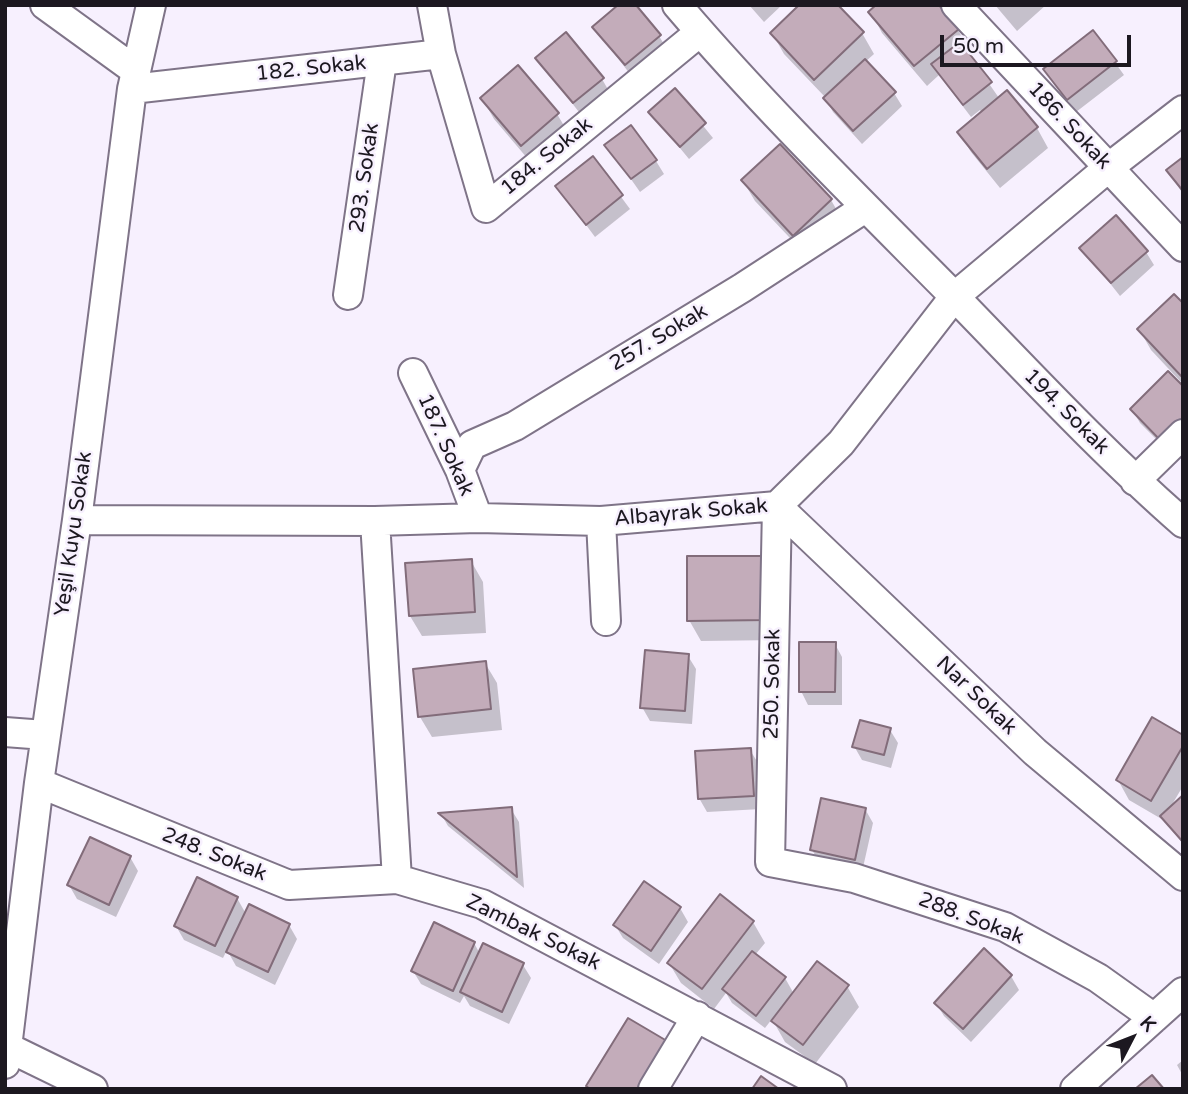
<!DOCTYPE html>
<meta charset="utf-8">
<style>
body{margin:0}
#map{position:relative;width:1188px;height:1094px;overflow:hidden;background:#f7f0fe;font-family:"Varela Round",sans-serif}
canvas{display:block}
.frame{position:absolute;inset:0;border:7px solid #1c1820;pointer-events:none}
.north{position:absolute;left:1097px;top:1003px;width:70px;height:70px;-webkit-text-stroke:5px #f7f0fe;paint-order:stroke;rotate:48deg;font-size:19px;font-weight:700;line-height:28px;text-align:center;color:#1c1820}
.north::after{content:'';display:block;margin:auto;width:24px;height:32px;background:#1c1820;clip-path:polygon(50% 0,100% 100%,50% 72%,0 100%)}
.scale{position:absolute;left:940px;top:35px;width:191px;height:32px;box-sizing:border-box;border:4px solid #1c1820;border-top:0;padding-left:9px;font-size:21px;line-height:24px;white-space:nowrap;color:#1c1820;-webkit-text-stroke:5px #f7f0fe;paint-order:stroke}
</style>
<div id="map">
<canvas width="1188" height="1094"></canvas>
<div class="frame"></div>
<div class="north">K</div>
<div class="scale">50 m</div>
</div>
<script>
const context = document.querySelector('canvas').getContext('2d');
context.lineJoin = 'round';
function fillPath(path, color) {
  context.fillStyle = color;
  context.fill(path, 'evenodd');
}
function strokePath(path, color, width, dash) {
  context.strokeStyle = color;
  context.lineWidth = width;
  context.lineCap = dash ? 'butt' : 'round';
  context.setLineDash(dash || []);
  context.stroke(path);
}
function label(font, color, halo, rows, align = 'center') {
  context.font = font + ' "Varela Round",sans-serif';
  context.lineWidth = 5;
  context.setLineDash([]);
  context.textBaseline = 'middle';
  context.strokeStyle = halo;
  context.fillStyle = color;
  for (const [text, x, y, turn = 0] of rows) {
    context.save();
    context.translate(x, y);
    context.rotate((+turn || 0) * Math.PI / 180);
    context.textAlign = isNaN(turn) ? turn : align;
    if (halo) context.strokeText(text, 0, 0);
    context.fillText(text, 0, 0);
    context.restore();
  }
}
fillPath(new Path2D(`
 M749 5H782L764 22Z
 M995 5H1046L1017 31Z
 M871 12 958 30 969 50 967 52 999 98 1037 128 1048 148 1000 188 971 152 959 132 982 113 980 110 971 117 939 75 927 86 882 33Z
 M594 27 659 36 667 49 633 78Z
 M1093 32 1124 75 1076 112 1054 82Z
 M772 33H862L874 54 865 62 894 93 902 106 862 144 833 112 825 97 784 54Z
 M537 58 602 79 610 93 582 116Z
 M674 90 713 138 689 159 650 112Z
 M482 98 557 114 569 134 533 165 494 119Z
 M607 145 656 161 664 174 640 192Z
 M780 146 831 200 843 221 806 255 755 201 743 181Z
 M593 159 630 209 595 237 558 187Z
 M1183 159V194L1168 171Z
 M1082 248 1146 252 1154 265 1120 296Z
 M1183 305V443L1171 454 1140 423 1132 409 1181 382 1151 350 1139 329Z
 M767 558 779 640 701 641 689 620Z
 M471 561 483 582 486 633 422 636 410 616Z
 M835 644 842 657V705H808L801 691Z
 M688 656 696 669 692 724 650 721 642 707Z
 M485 663 497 683 502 730 432 737 420 717Z
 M890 730 898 743 891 768 862 760 854 746Z
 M1183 737V786L1170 808 1183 798V844L1165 821 1129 800 1118 780Z
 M750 750 758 763 761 809 707 812 699 798Z
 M511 809 519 822 524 888 448 826 441 814Z
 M865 809 873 823 862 872 820 863 812 850Z
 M130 857 138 871 116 917 77 899 69 885Z
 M720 897 753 922 765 943 755 955 785 978 794 994 847 986 859 1007 815 1064 785 1042 772 1019 765 1028 732 1003 726 993 714 1009 681 983 669 963Z
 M237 898 246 914 289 925 297 939 275 985 236 966 227 950 223 958 184 940 176 926Z
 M680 908 688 922 659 964 623 938 615 925Z
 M474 943 480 954 523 965 531 978 509 1024 470 1006 464 996 460 1003 421 984 413 971Z
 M984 951 1011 976 1019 990 971 1042 944 1016 936 1003Z
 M1183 1060V1076L1177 1065Z`), '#0003');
const building = new Path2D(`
 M618 5H636L661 35 625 65 592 27Z
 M799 5H838L864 32 814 80 770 33Z
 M876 5H939L959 29 914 66 868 12Z
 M1093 30 1117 61 1067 100 1043 69Z
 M566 32 604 78 573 103 535 58Z
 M960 42 992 82 963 105 931 64Z
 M865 59 896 92 853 131 823 98Z
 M518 65 559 113 521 146 480 98Z
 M675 88 706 123 680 147 648 112Z
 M1007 90 1038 127 987 169 957 132Z
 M631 125 657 160 631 179 604 145Z
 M780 144 832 199 793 236 741 180Z
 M593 156 623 195 586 225 555 186Z
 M1183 157V191L1166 170Z
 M1116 215 1148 251 1111 283 1079 248Z
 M1174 294 1183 303V378L1137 329Z
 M1168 371 1183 386V422L1162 442 1130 409Z
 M687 556H768V620L687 621Z
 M472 559 475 612 409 616 405 563Z
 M799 642H836L835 692H799Z
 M645 650 689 654 685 711 640 708Z
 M486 661 491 709 418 717 413 669Z
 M1152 717 1183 735V746L1151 801 1116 780Z
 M860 720 891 728 884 755 852 747Z
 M751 748 754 796 698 799 695 751Z
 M1183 795V842L1160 816Z
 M821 798 866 808 855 860 810 850Z
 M512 807 517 877 438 813Z
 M90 837 131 856 109 905 67 885Z
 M197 877 238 897 215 946 174 926Z
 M644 881 681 907 651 951 613 925Z
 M720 894 754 921 702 989 667 963Z
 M249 904 290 924 268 972 226 952Z
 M434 922 475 942 453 991 411 971Z
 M483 943 524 963 502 1012 460 992Z
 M984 948 1012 975 963 1029 934 1003Z
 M752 951 786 977 756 1016 722 989Z
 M817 961 849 985 803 1045 771 1021Z
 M628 1018 667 1041 637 1089H590L586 1086Z
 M1152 1075 1164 1089H1135Z
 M761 1076 779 1089H752Z`);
fillPath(building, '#c3acba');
strokePath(building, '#826c7a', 2);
const minor = new Path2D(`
 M45 5 136 71
 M677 5C764 107 860 201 954 296 1029 373 1102 452 1183 523
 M956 5 1183 247
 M441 54 486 208 700 32
 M132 89 441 54 432 5
 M348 295 382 61
 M413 373 460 470 478 518
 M460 470 472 445 515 426 742 288 865 208
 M1135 481 1183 434
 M777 506 770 862 854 878 1005 927 1098 978 1154 1018
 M777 506 1035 752 1183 876
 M77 520 375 521 478 518 601 521 777 506 841 443 954 297 1108 168 1183 110
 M375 521 397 879 482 904 832 1089
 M601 521 606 621
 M5 732 45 735
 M39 783 289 885 397 879
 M9 1048 93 1089
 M5 1064 39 783 77 520 132 89 151 5
 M653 1089 697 1016
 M1075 1089 1183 992`);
strokePath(minor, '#7f7488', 32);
strokePath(minor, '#fff', 28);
label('21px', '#1c1820', '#f7f0fe', [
 ["182. Sokak",311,69,-6],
 ["186. Sokak",1069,126,47],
 ["184. Sokak",547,157,-39],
 ["293. Sokak",365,178,-82],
 ["257. Sokak",659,338,-31],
 ["194. Sokak",1066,412,45],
 ["187. Sokak",445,445,66],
 ["Albayrak Sokak",691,513,-5],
 ["Yeşil Kuyu Sokak",74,534,-82],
 ["250. Sokak",773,684,-89],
 ["Nar Sokak",976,696,44],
 ["248. Sokak",214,855,22],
 ["288. Sokak",971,919,21],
 ["Zambak Sokak",533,933,26]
]);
</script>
